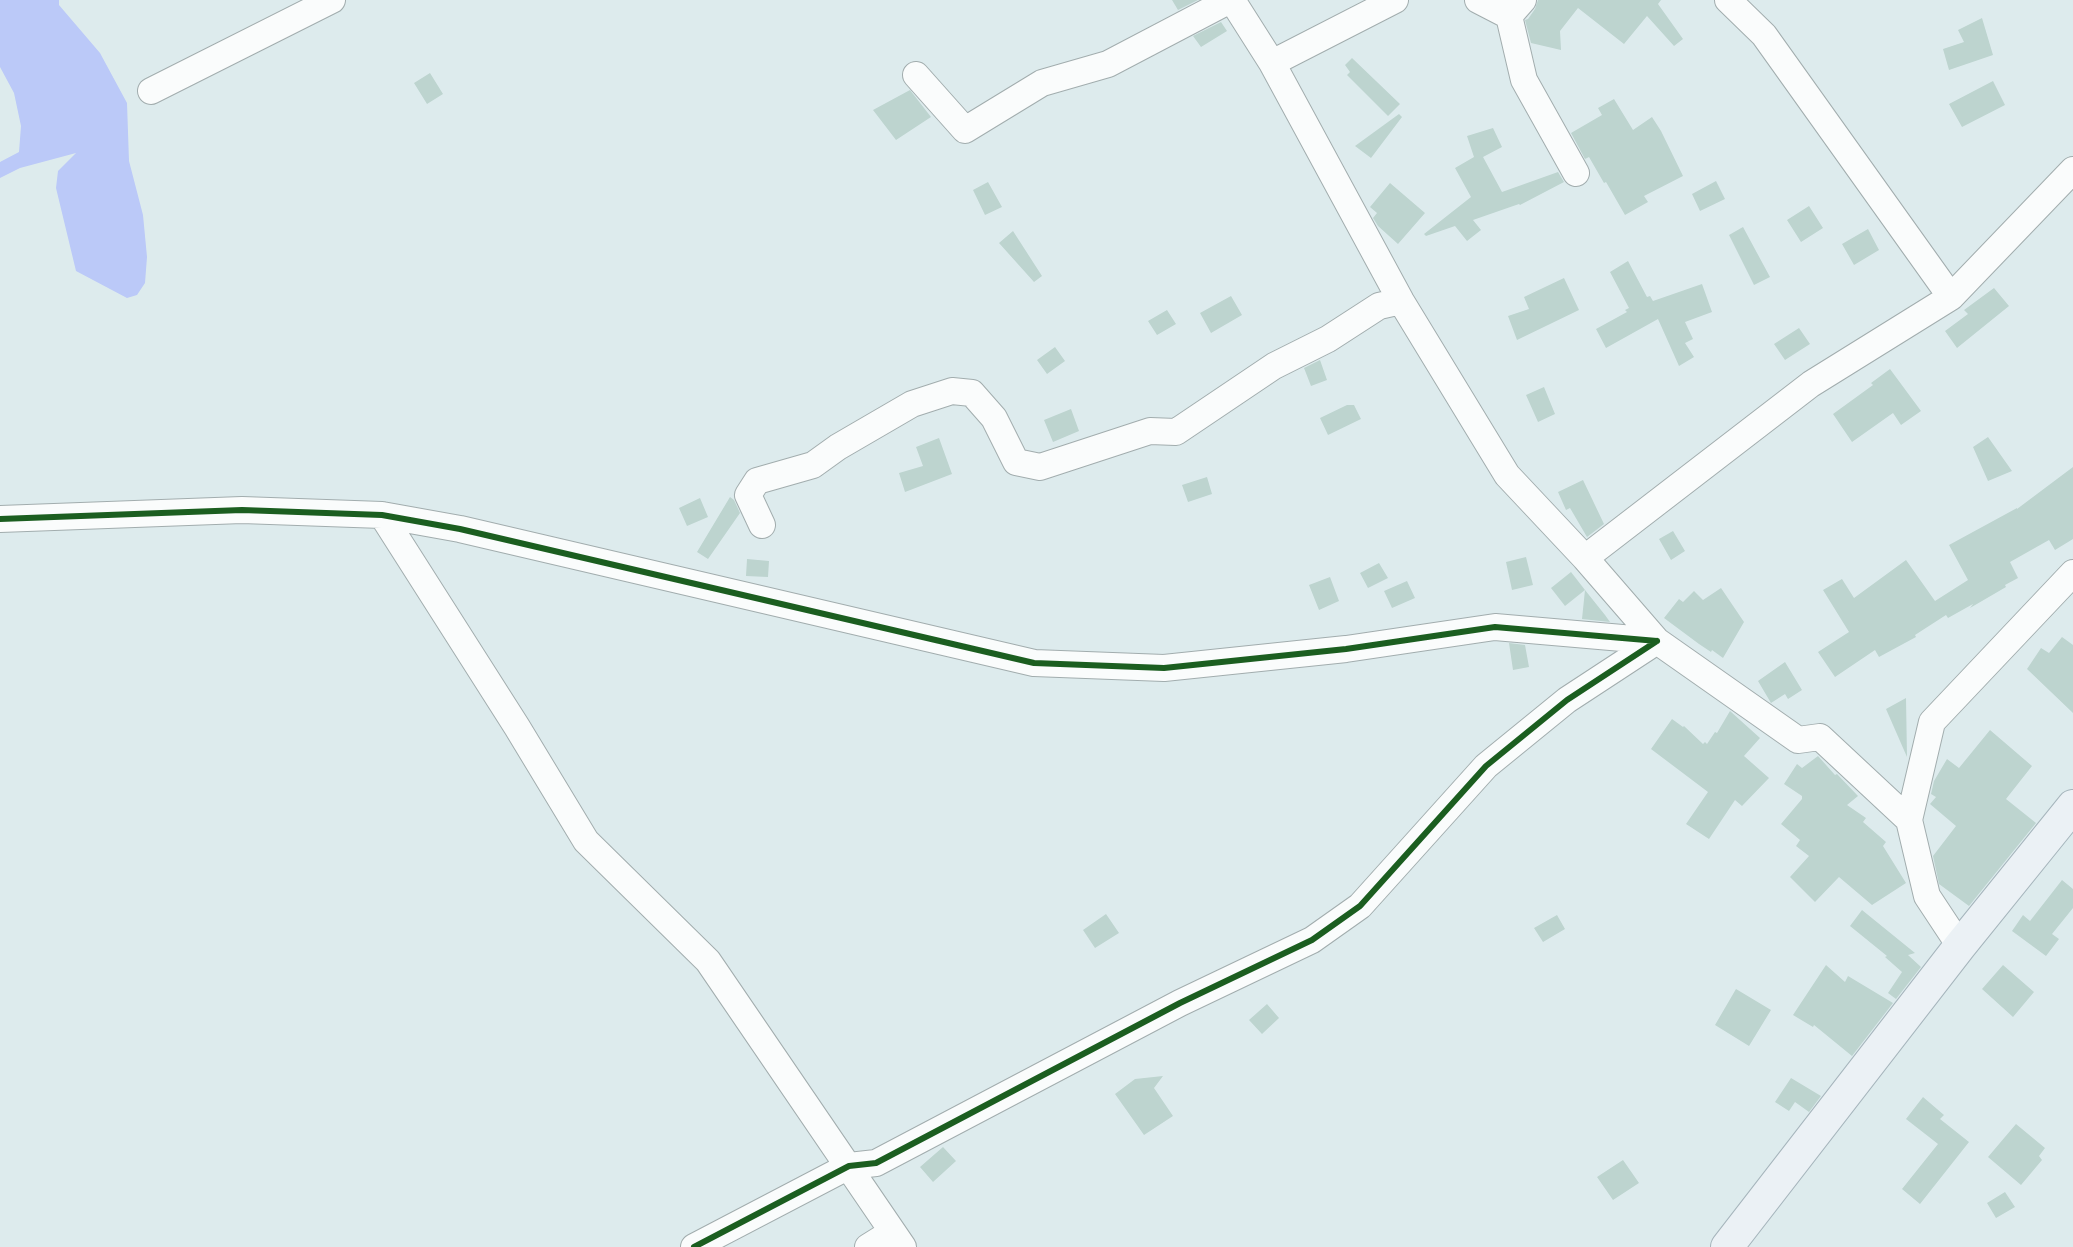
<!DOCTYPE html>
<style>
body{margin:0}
canvas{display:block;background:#ddebed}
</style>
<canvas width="2073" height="1247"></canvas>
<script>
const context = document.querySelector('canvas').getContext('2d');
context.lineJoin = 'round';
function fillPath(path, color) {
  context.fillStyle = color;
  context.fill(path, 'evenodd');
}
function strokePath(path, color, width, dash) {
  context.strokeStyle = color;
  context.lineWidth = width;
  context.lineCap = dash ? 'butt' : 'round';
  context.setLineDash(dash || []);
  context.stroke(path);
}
fillPath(new Path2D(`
 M0 0H59V5L100 53 127 103 129 161 143 215 147 257 145 283 137 295 127 298 76 271 56 188 58 171 76 153 20 168 0 178V162L19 152 21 126 14 93 0 67Z`), '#bbc9f8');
fillPath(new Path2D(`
 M1172 0H1198L1178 10Z
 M1538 0H1661L1658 4 1683 39 1674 46 1647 16 1624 44 1578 8 1560 31 1561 50 1531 43 1525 20 1528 19 1535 9Z
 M1982 18 1993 55 1949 70 1943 49 1964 42 1958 30Z
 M1221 22 1227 31 1201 47 1193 36Z
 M1352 58 1400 104 1388 116 1347 75 1350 72 1345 65Z
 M430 73 443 94 427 104 414 83Z
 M1993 81 2005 105 1962 127 1949 104Z
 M910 90 931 117 896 140 873 110Z
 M1614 99 1633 130 1652 117 1661 131 1683 176 1644 196 1648 202 1625 215 1606 182 1604 183 1589 157 1585 159 1571 133 1602 115 1598 108Z
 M1399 114 1402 117 1371 158 1355 146Z
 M1493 128 1502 147 1483 157 1502 192 1558 172 1564 182 1520 205 1519 204 1473 220 1481 230 1467 241 1455 226 1426 236 1424 234 1471 197 1455 168 1474 157 1467 136Z
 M1716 181 1725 199 1700 211 1692 194Z
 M988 182 1002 207 985 215 973 190Z
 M1390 183 1425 213 1398 244 1378 226 1373 218 1377 213 1370 207Z
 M1809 206 1823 228 1801 242 1787 220Z
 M1743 227 1770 277 1754 285 1729 235Z
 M1868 229 1879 250 1854 265 1842 244Z
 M1013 231 1042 276 1034 282 999 243Z
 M1628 261 1647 297 1650 296 1653 301 1702 284 1712 312 1685 322 1693 339 1685 343 1694 357 1679 366 1658 319 1606 348 1596 329 1627 312 1625 310 1629 308 1610 272Z
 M1564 278 1579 310 1517 340 1508 316 1529 309 1524 297Z
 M1994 288 2009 306 1957 348 1945 331 1968 314 1964 310Z
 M1231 296 1242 315 1211 333 1200 313Z
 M1167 310 1176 324 1157 335 1148 321Z
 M1799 328 1810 344 1785 360 1774 344Z
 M1055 347 1065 361 1047 374 1037 360Z
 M1320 360 1327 380 1311 386 1304 368Z
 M1890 369 1921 411 1901 425 1893 413 1852 442 1833 414 1873 385 1871 383Z
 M1544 387 1555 414 1538 422 1526 395Z
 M1347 405H1354L1361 419 1328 435 1320 418Z
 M1071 409 1079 431 1053 442 1044 420Z
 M1988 437 2012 471 1988 481 1973 447Z
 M939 438 952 474 905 492 899 473 923 466 916 447Z
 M2073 467V539L2055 550 2049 540 2010 562 2018 578 2005 585 2006 587 1970 608 1973 604 1948 618 1946 615 1915 635 1916 637 1879 657 1875 650 1835 677 1818 652 1849 632 1823 590 1842 579 1854 598 1906 560 1935 601 1968 580 1949 545 2017 508V509Z
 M1207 477 1212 494 1188 502 1182 485Z
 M1583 480 1604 524 1587 537 1570 508 1566 510 1558 492Z
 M730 497 734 500 740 513 708 559 697 552Z
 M700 498 708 517 687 526 679 508Z
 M1673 531 1685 551 1671 560 1659 539Z
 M1526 557 1533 585 1512 590 1506 562Z
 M747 559 769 561 768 577 746 576Z
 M1379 563 1388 578 1368 588 1360 573Z
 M1571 572 1585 590 1565 606 1551 588Z
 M1330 577 1339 601 1319 610 1309 585Z
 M1407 581 1415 598 1392 608 1384 591Z
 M1721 588 1744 622 1723 658 1712 650 1711 652 1699 644 1664 618 1679 599 1683 602 1694 591 1703 600Z
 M1585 590 1605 615 1610 622 1582 619Z
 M2062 637 2073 645V713L2027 669 2041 648 2049 653Z
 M1509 643 1525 645 1529 667 1513 670Z
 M1785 662 1802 690 1788 699 1785 694 1771 703 1758 681Z
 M1906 698 1907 757 1886 709Z
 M1730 711 1760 738 1744 756 1769 778 1742 806 1735 800 1709 839 1686 824 1708 792 1651 749 1672 719 1683 727 1684 726 1703 744 1705 742 1707 744 1715 732 1717 733Z
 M1990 730 2032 766 2006 799 2036 823 1969 906 1939 884 1933 856 1956 826 1930 804 1936 797 1931 794 1934 781 1947 759 1959 768Z
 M1818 756 1835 775 1837 774 1858 796 1847 805 1866 818 1863 822 1886 842 1883 846 1906 883 1872 905 1839 877 1815 902 1790 877 1809 856 1796 846 1800 840 1781 824 1802 799V796L1784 784 1797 764 1802 768Z
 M2062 880 2073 889V908L2052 934 2059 939 2046 956 2012 931 2023 915 2030 921Z
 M1862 910 1915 953 1908 955 1921 967 1896 999 1888 993 1902 972 1885 957 1887 956 1850 926Z
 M1106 914 1119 933 1095 948 1083 930Z
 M1557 915 1565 929 1543 942 1534 928Z
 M1826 965 1845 982 1848 976 1893 1003 1852 1056 1814 1025 1813 1027 1793 1015Z
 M2003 965 2034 992 2013 1017 1982 989Z
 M1736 989 1771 1010 1749 1046 1715 1025Z
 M1267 1004 1279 1018 1262 1034 1249 1020Z
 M1163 1076 1154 1088 1173 1116 1144 1135 1115 1094 1135 1079Z
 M1791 1078 1821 1096 1809 1112 1795 1102 1789 1111 1775 1102Z
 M1923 1097 1944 1115 1940 1119 1969 1142 1920 1204 1902 1189 1938 1144 1906 1119Z
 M2016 1124 2045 1148 2039 1156 2042 1160 2021 1185 1988 1157Z
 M943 1147 956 1161 933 1182 920 1167Z
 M1623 1160 1639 1183 1613 1200 1597 1177Z
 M2005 1192 2015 1207 1996 1218 1987 1203Z`), '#bdd4cf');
const minor = new Path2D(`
 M1232 0 1272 63 1401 301 1507 475 1585 558 1657 641 1798 740 1820 737 1909 820
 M1478 0 1509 16 1524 80 1576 173
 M1728 0 1764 35 1951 297
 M1509 16 1523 0
 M1272 63 1395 0
 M916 75 965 130 1042 83 1108 64 1230 0
 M151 91 332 0
 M382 515 517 727 586 841 708 961 903 1247
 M0 519 242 510 382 515 460 529 1034 663 1164 668 1346 649 1495 627 1657 641
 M762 525 748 495 757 481 813 465 838 447 912 404 952 391 972 393 994 418 1016 462 1040 467 1150 431 1176 432 1274 366 1328 339 1379 306 1401 301
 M1585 558 1811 384 1951 297 2073 170
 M1960 946 1927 896 1909 820 1932 722 2073 573
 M694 1247 849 1166 876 1163 1180 1003 1312 940 1360 906 1486 766 1567 700 1657 641
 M868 1247 892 1232`);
const major = new Path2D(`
 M1727 1247 1960 946 2073 806`);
strokePath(minor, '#a2adae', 28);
strokePath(major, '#a6b5bc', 34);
strokePath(minor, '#fafcfc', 26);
strokePath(major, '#ebf1f5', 32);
strokePath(new Path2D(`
 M0 519 242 510 382 515 460 529 1034 663 1164 668 1346 649 1495 627 1657 641
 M694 1247 849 1166 876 1163 1180 1003 1312 940 1360 906 1486 766 1567 700 1657 641`), '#1b5e20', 6);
</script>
